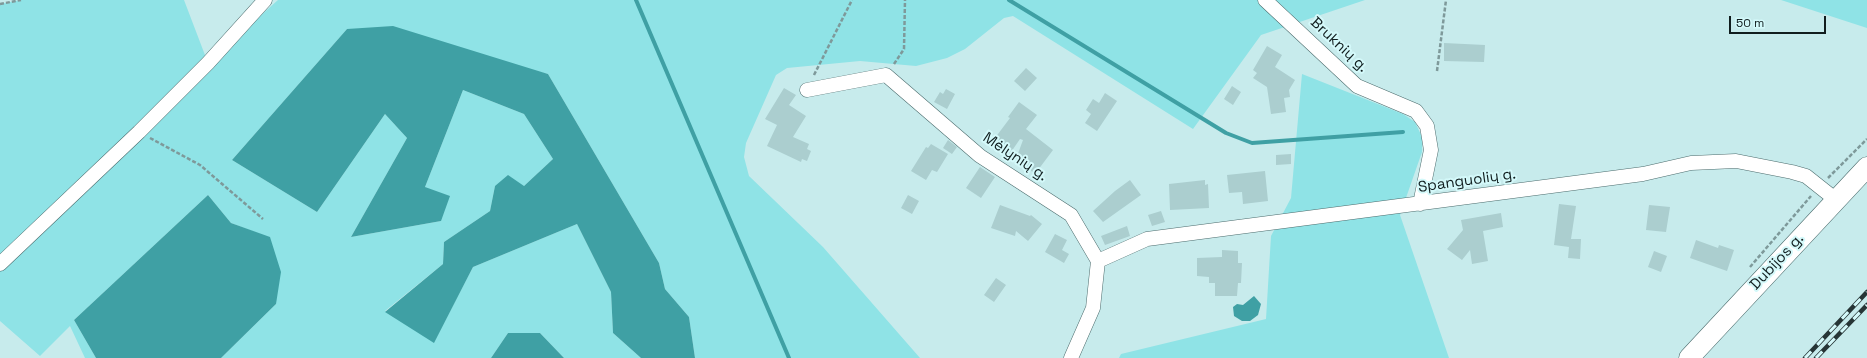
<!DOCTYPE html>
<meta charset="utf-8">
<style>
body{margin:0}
#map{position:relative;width:1867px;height:358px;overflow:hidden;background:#c7ebec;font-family:"Space Grotesk",sans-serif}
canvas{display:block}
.scale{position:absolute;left:1729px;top:16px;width:97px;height:18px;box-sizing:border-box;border:2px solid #101d1e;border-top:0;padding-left:5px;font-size:12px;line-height:14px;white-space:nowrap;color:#101d1e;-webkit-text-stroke:3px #d4f9fa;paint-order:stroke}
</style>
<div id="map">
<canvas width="1867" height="358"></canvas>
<div class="scale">50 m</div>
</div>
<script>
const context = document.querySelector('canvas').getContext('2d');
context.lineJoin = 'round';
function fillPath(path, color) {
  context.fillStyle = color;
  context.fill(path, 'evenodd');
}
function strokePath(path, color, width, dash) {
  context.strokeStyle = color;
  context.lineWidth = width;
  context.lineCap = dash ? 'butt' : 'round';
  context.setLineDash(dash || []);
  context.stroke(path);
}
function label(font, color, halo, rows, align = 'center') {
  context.font = font + ' "Space Grotesk",sans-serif';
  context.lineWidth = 4;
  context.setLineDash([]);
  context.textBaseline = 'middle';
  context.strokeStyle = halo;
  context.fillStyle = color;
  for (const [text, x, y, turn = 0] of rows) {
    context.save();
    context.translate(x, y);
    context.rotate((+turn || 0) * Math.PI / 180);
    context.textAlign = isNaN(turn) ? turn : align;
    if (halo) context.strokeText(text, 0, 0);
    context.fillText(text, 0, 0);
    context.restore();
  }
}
fillPath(new Path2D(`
 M21 0H184L208 63 278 0H1365L1261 35 1193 129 1013 16 1004 18 965 49 947 58 916 66 860 61 787 68 776 75 746 143 744 157 749 176 823 247 920 358H695L689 317 665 289 659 263 548 74 347 29 232 160 317 212 385 114 407 138 351 237 441 221 425 187 463 90 524 114 553 159 524 186H495L490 211 444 242 443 264 385 311 434 342 473 267 577 224 611 292 613 333 641 358H564L540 333H508L491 358H221L276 304 270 238 231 223 208 195 74 320 96 358H85L70 326 40 356 0 321V4Z
 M1781 0H1867V28Z
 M1302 74 1403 114 1415 122 1422 137V152L1400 215 1449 358H1119L1121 354 1266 319 1271 236 1291 198Z`), '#8fe3e6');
fillPath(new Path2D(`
 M393 26 548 74 659 263 665 289 689 317 695 358H641L613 333 611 292 577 224 473 267 434 343 385 312 443 264 444 242 490 211 495 186 508 175 524 186 553 159 524 114 463 90 425 187 450 196 441 221 351 237 407 138 385 114 317 212 232 160 347 29Z
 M208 195 231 223 270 237 281 272 276 304 221 358H96L74 320Z
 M1254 296 1261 304 1258 315 1250 321H1242L1234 316 1233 307 1237 304 1243 305Z
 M508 333H540L564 358H491Z`), '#3fa0a4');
strokePath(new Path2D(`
 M636 0 789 358
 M1009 0 1226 133 1252 143 1403 132`), '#3fa0a4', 4);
fillPath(new Path2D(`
 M1444 43 1485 45 1484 62 1444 61Z
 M1267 46 1282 55 1275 67 1295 80 1289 90 1290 97 1284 98 1286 112 1271 114 1267 87 1253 78 1257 73 1253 70Z
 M1026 68 1037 78 1025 91 1014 81Z
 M1232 86 1241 92 1233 105 1224 99Z
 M784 88 796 95 789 105 806 116 793 137 809 144 807 149 811 151 807 161 802 159 801 162 767 146 777 125 765 119Z
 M946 89 955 94 947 109 934 102 940 92 943 94Z
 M1105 93 1117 101 1097 131 1085 123 1091 114 1086 110 1093 99 1099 103Z
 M1019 102 1037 115 1026 129 1053 150 1035 174 1016 159 1023 140 1020 139 1009 155 992 142 1010 118 1008 117Z
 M948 140 957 147 952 154 943 148Z
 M931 144 948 154 937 172 932 170 926 180 911 171 926 147 928 148Z
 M1291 154V164L1276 165V155Z
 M980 167 995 177 981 198 966 188Z
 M1265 171 1268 201 1243 204 1242 192 1229 193 1227 175Z
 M1130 180 1141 195 1103 222 1093 211 1115 191Z
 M1205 180V185L1208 184 1209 208 1170 210 1169 184Z
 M908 195 919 201 912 214 901 208Z
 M1559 204 1576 206 1571 239H1581L1580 259 1568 258 1569 247 1554 245Z
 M1000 205 1030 216 1031 215 1042 224 1028 241 1016 231 1015 236 991 228Z
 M1649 205 1670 207 1666 232 1646 230Z
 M1161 211 1165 222 1152 226 1148 215Z
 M1501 213 1503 227 1483 231 1488 261 1472 264 1470 250 1462 260 1447 249 1463 230 1461 220Z
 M1127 226 1130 236 1105 245 1101 236Z
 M1055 234 1067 240 1062 250 1069 254 1064 263 1045 252Z
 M1696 240 1718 248 1719 245 1734 250 1727 271 1690 258Z
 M1222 250 1238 251V263H1242L1241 283H1238L1237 296H1215V283H1209V277L1197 276V258L1222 257Z
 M1654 251 1667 256 1661 272 1648 267Z
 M996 278 1006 285 994 302 984 295Z`), '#abcecf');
const street = new Path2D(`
 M1265 0 1357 86 1416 111 1427 126 1431 150 1420 204
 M807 90 886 75 980 156 1071 215 1098 261 1093 308 1071 358
 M1098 261 1147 239 1643 174 1691 163 1736 161 1792 172 1806 176 1835 199
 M0 264 139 132 208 63 265 0`);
const secondary = new Path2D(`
 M1689 358 1867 167`);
strokePath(street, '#4c6c6d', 15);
strokePath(secondary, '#4c6c6d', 21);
strokePath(new Path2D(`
 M0 4 21 0
 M894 64 904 49 905 0
 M1437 71 1446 0
 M814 75 852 0
 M150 138 200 165 263 219
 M1828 178 1867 139
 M1750 267 1811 196`), '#7e999a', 2.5, [4, 2]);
strokePath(street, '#fff', 14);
strokePath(secondary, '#fff', 20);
const rail = new Path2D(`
 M1805 358 1867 292
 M1816 358 1867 305`);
strokePath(rail, '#263536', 4.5);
strokePath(rail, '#d4f9fa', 3, [9]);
label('15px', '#101d1e', '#d4f9fa', [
 ["Bruknių g.",1339,45,43],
 ["Mėlynių g.",1015,157,34],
 ["Spanguolių g.",1467,181,-8],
 ["Dubijos g.",1777,262,-47]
]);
</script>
